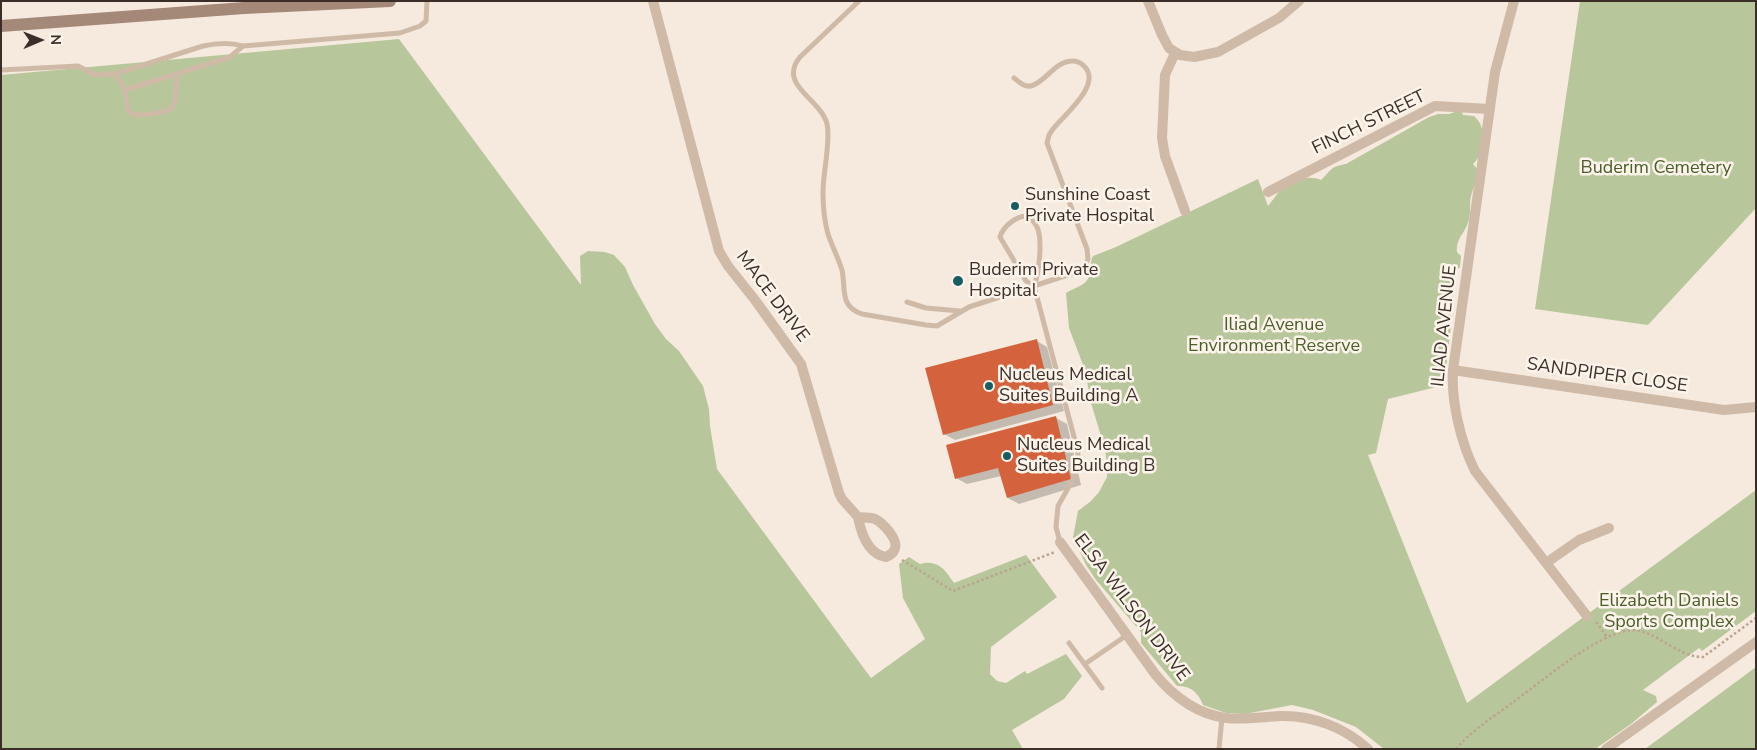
<!DOCTYPE html>
<style>
body{margin:0}
#map{position:relative;width:1757px;height:750px;overflow:hidden;background:#f5eadd;font-family:"Nunito Sans",sans-serif}
canvas{display:block}
.frame{position:absolute;inset:0;border:2px solid #3b2e28;pointer-events:none}
.north{position:absolute;left:15px;top:15px;width:50px;height:50px;-webkit-text-stroke:4px #fcf4eb;paint-order:stroke;rotate:89deg;font-size:14px;font-weight:700;line-height:20px;text-align:center;color:#3b2e28}
.north::after{content:'';display:block;margin:auto;width:18px;height:22px;background:#3b2e28;clip-path:polygon(50% 0,100% 100%,50% 72%,0 100%)}
</style>
<div id="map">
<canvas width="1757" height="750"></canvas>
<div class="frame"></div>
<div class="north">N</div>
</div>
<script>
const context = document.querySelector('canvas').getContext('2d');
context.lineJoin = 'round';
function fillPath(path, color) {
  context.fillStyle = color;
  context.fill(path, 'evenodd');
}
function strokePath(path, color, width, dash) {
  context.strokeStyle = color;
  context.lineWidth = width;
  context.lineCap = dash ? 'butt' : 'round';
  context.setLineDash(dash || []);
  context.stroke(path);
}
function label(font, color, halo, rows, align = 'center') {
  context.font = font + ' "Nunito Sans",sans-serif';
  context.lineWidth = 5;
  context.setLineDash([]);
  context.textBaseline = 'middle';
  context.strokeStyle = halo;
  context.fillStyle = color;
  for (const [text, x, y, turn = 0] of rows) {
    context.save();
    context.translate(x, y);
    context.rotate((+turn || 0) * Math.PI / 180);
    context.textAlign = isNaN(turn) ? turn : align;
    if (halo) context.strokeText(text, 0, 0);
    context.fillText(text, 0, 0);
    context.restore();
  }
}
fillPath(new Path2D(`
 M1580 1H1756V208L1648 325 1535 309Z
 M399 39 581 285 580 256 588 251 605 252 614 255 625 267 633 285 655 324 666 339 679 351 703 386 709 409 710 426 717 469 871 678 925 639 903 598 899 564 909 557 920 564C938 559 945 570 954 583L1026 555 1057 597 991 647 990 674 997 681 1006 683 1025 671 1027 674 1066 654 1082 676 1064 699 1012 730 1023 749H1V75Z
 M1461 110 1463 115 1474 116C1476 118 1480 122 1481 126 1485 137 1482 157 1473 164L1477 169C1477 182 1474 185 1471 196 1469 203 1471 212 1469 219 1466 233 1456 237 1457 252L1461 256 1460 267 1454 273 1447 300 1446 310 1448 314 1452 317 1444 385 1388 399 1376 453 1368 455 1467 703 1756 490V611L1702 651 1699 648 1643 690 1656 696 1657 702 1631 724 1595 749H1384L1356 727 1313 710 1292 705 1245 714 1226 713 1203 705C1199 694 1191 685 1177 686L1141 643V632L1096 580 1086 565 1073 537 1078 511 1091 501 1099 492 1107 477V464L1105 449 1091 403 1085 370 1069 328 1066 293C1075 287 1088 286 1090 273 1091 267 1090 262 1093 256L1116 247 1258 179 1268 206C1273 200 1278 192 1283 187 1292 179 1311 175 1321 180 1332 170 1329 167 1346 164L1429 117 1438 114H1449Z
 M1756 667V749H1645Z`), '#b8c79b');
fillPath(new Path2D(`
 M1037 341 1047 347 1064 411 955 440 944 434Z
 M1056 418 1067 424 1081 485 1019 504 1008 498 1001 476 967 484 956 478Z`), '#0003');
fillPath(new Path2D(`
 M1037 339 1053 405 943 435 925 368Z
 M1056 416 1071 479 1007 498 998 468 955 479 946 445Z`), '#d4623d');
strokePath(new Path2D(`
 M902 560 953 591 1055 552
 M1596 622 1607 637
 M1456 749C1472 730 1492 718 1512 703 1540 683 1598 632 1632 630 1654 629 1679 658 1703 657L1756 618`), '#bba491', 2.5, [2.5, 2.5]);
strokePath(new Path2D(`
 M859 1 800 57C777 85 821 99 827 124 831 140 823 173 823 192 823 206 824 220 828 234 832 246 838 257 842 270 846 289 839 306 862 314L926 325 937 326 969 307 1083 270 1088 259 1087 249 1047 143 1049 135 1053 129C1064 115 1103 84 1084 66 1079 61 1073 60 1066 62 1053 65 1045 82 1031 86 1024 87 1019 82 1014 78
 M1 70 78 66 95 75 115 74 203 46C217 43 229 42 243 46L400 33 420 26 426 21 427 1
 M115 74 125 90 230 57 243 46
 M125 90 128 111C138 119 159 113 171 109L175 101 177 74
 M1034 286 1026 281 1000 237C1003 226 1019 213 1030 217 1032 220 1035 223 1037 227 1043 240 1039 273 1034 286L1078 452 1077 470 1075 476 1058 506 1056 527 1060 542
 M907 302 926 308 960 311
 M1069 643 1102 688
 M1085 664 1127 635
 M1219 749 1222 717`), '#cfbaa7', 5);
strokePath(new Path2D(`
 M653 1 719 251 728 266 755 300 801 364 839 493 842 499 858 517
 M1148 1 1162 35 1169 48 1180 55 1194 57 1218 52 1279 18 1299 1
 M1514 1 1495 72 1453 370C1451 402 1461 443 1475 471L1587 616
 M1175 53 1165 75 1162 138 1165 156 1185 211
 M1268 192 1435 106 1490 109
 M1453 370 1724 410 1756 407
 M858 517C864 518 870 517 875 519 883 523 898 539 895 548 894 553 890 555 886 557 868 554 861 533 858 517Z
 M1060 542 1155 674C1173 696 1197 714 1226 718 1243 720 1262 717 1280 716 1312 715 1344 727 1368 749
 M1546 563 1579 540 1609 528
 M1606 749 1756 642`), '#cfbaa7', 10);
strokePath(new Path2D(`
 M1 26 244 8 390 1`), '#a48878', 12);
for (const [x, y, r, color] of [
 [1015,206,5,"#185d62"],
 [958,281,6,"#185d62"],
 [989,386,5,"#185d62"],
 [1007,456,5,"#185d62"]
]) {
  const dot = new Path2D();
  dot.arc(x, y, r, 0, 2 * Math.PI);
  context.fillStyle = color;
  context.fill(dot);
  strokePath(dot, '#fcf4eb', 2);
}
label('18px', '#3b2e28', '#fcf4eb', [
 ["FINCH STREET",1369,123,-26],
 ["MACE DRIVE",772,297,53],
 ["ILIAD AVENUE",1445,326,-84],
 ["SANDPIPER CLOSE",1607,376,8],
 ["ELSA WILSON DRIVE",1131,608,53]
]);
label('18px', '#495d29', '#fcf4eb', [
 ["Buderim Cemetery",1656,169],
 ["Iliad Avenue",1274,326],
 ["Environment Reserve",1274,347],
 ["Elizabeth Daniels",1669,602],
 ["Sports Complex",1669,623]
]);
label('18px', '#3b2e28', '#fcf4eb', [
 ["Sunshine Coast",1025,196],
 ["Private Hospital",1025,217],
 ["Buderim Private",969,271],
 ["Hospital",969,292],
 ["Nucleus Medical",999,376],
 ["Suites Building A",999,397],
 ["Nucleus Medical",1017,446],
 ["Suites Building B",1017,467]
], 'left');
</script>
